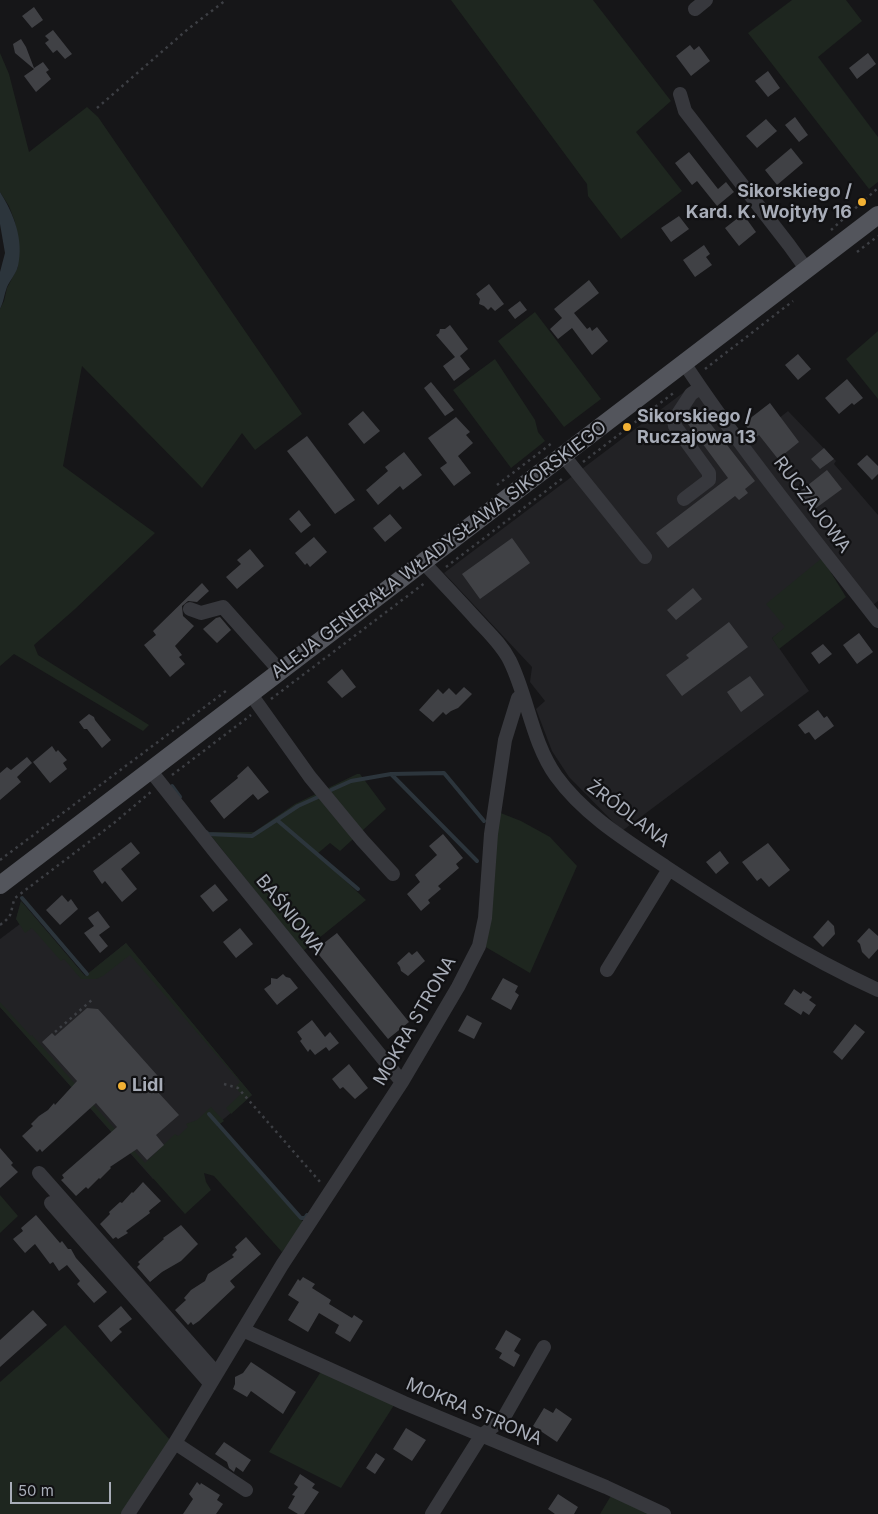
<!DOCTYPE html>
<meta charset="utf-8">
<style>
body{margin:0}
#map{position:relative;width:878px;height:1514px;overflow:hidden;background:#161618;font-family:Inter,sans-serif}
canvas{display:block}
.scale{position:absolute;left:10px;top:1482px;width:101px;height:22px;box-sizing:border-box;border:2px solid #a8adb8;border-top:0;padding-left:6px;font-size:15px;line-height:18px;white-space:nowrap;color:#a8adb8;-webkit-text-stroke:4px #111113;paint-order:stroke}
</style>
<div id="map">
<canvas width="878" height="1514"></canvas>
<div class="scale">50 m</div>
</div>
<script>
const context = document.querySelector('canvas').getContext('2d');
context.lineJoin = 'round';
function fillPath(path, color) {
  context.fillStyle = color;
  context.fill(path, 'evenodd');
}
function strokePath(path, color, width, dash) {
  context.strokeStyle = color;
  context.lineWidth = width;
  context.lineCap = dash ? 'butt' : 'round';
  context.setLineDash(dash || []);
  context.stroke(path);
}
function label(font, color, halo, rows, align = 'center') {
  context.font = font + ' Inter,sans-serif';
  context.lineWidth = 4.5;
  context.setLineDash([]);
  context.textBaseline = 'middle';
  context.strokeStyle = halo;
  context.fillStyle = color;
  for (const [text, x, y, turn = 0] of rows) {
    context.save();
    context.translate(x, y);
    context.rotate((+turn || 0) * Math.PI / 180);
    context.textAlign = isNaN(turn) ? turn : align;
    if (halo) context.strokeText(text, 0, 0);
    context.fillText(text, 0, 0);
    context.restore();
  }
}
fillPath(new Path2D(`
 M692 386 822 558 785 628 772 638 809 691 622 831 569 777 552 751 536 709 545 701 530 682 532 667 444 573Z
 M788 411 836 461 834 464 878 515V601L873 605 747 444Z
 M21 901 85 976 126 943 252 1095 153 1179 0 1007V939L20 924 16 919Z`), '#222225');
fillPath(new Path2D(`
 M451 0H593L671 101 636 132 682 191 621 239 588 196 587 184Z
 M792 0H846L862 21 818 57 878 137V182L869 189 748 33Z
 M0 53 9 74 29 152 87 107 98 117 302 414 255 450 242 433 202 488 82 366 63 466 155 533 75 609 34 645 38 655 149 725 143 731 14 654 0 666V309L4 301 7 288 18 267 15 222 9 206 0 192Z
 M535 312 601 399 564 427 498 341Z
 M878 331V399L846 359Z
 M495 359 535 420 538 432 545 441 511 468 453 390Z
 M822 558 846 597 779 649 772 638 785 627 766 604Z
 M357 774H360L386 809 340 851 330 843 317 854 366 900 303 951 208 832H254L295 804Z
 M498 812 521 821 550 837 577 866 530 973 484 946Z
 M21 901 85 976 126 943 252 1095 231 1114 226 1108 241 1094 235 1087 240 1082 130 955 103 976 96 979H81L64 959 61 961 32 928 25 933 16 919Z
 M0 1002 31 1036 32 1035 145 1163 175 1134 178 1136 188 1127 186 1124 197 1120 211 1107 224 1121 217 1126 304 1223 282 1252 214 1176 204 1173 206 1182 211 1190 185 1214 0 1007Z
 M0 1195 18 1216 0 1233Z
 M65 1325 171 1441 123 1514H0V1382Z
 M322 1370 396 1402 341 1488 269 1452Z
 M612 1494 655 1514H600Z`), '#1e261f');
fillPath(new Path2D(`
 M0 192C14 214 24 240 18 266 16 274 10 280 7 287 4 295 4 301 0 309V272L5 253 0 224Z`), '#2c353c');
strokePath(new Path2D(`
 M391 774 477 861
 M172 786 180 797
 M331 790 351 781 391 774 444 773 484 821
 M277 820 358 889
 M206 832 208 834 252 836 298 806 318 797
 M22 898 87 974
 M209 1114 301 1218H305L307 1215`), '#2c353c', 4);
fillPath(new Path2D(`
 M34 7 43 20 32 28 22 16Z
 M53 30 72 54 65 59 57 50 53 53 45 43 49 40 45 36Z
 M21 39 26 47 34 68 43 62 49 70 46 72 51 79 36 92 24 76 34 69 15 53 13 44Z
 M690 45 694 50 699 46 710 61 691 76 676 56Z
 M868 53 876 64 857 79 849 68Z
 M768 71 780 88 768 97 755 81Z
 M795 117 808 135 799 142 785 125Z
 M766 119 777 131 757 148 746 136Z
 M791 148 803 163 777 185 765 170Z
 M689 152 718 189 726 182 734 192 717 206 697 181 692 185 675 163Z
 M743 214 756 232 739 246 725 228Z
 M679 216 689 229 671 242 661 228Z
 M704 245 710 254 706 257 712 265 695 277 683 260Z
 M589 280 599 293 574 313 587 329 590 327 592 331 597 327 608 341 592 355 572 328 558 339 550 329 562 318 554 309Z
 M489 284 504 304 495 311 491 307 488 310 484 306 479 304 480 299 476 294Z
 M520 301 527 310 515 319 508 310Z
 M450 325 468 349 460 356 470 369 454 381 443 366 455 357 436 335 439 333 440 329H445Z
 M798 354 811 369 798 380 785 365Z
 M847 379 863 398 854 405 852 403 839 414 825 398Z
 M431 382 454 410 445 416 424 388Z
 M770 403 799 442 778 459 759 435 755 438 744 423Z
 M699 409 755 481 745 489 748 493 739 500 735 496 668 548 656 533 728 478 685 420Z
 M363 411 380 431 364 444 348 424Z
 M456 417 470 432 466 435 473 443 458 456 471 473 454 486 440 468 447 463 428 438Z
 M307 436 355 500 335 514 287 451Z
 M824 448 834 459 820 469 811 459Z
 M404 452 422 475 403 490 400 486 378 505 366 490 388 471 385 467Z
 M867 455 878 466V474L872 480 857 464Z
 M827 470 842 489 812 511 798 493Z
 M299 510 311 525 301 533 289 519Z
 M390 514 402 528 385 542 373 528Z
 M314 537 327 552 310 567 307 563 305 565 295 553Z
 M512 538 530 563 480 599 462 574Z
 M250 549 264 566 237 589 226 577 241 564 237 560Z
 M202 583 209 591 197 602 188 601 182 606 183 616 194 626 175 646 182 655 179 657 185 664 170 677 144 645 156 635 153 631Z
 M693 588 702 599 676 620 667 610Z
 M220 617 231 630 217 643 203 629 216 618Z
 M729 622 748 647 682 696 666 675 689 658 686 655Z
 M859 633 873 652 857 664 843 645Z
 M823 644 832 654 819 664 811 653Z
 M342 669 356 687 342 698 327 682Z
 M750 676 764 695 741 712 727 692Z
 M464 687 472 694 458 708 451 711 446 715 443 712 433 722 419 710 438 689 443 694 449 688 456 695Z
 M818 710 824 718 827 716 834 726 815 740 809 732 805 734 798 725Z
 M89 714 94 717 95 720 111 740 102 748 87 729H84L79 722Z
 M52 746 56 752 58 750 67 760 63 763 67 769 50 783 33 762Z
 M27 757 32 763 17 777 21 782 0 800V773L7 767 11 770Z
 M248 766 269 792 258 800 253 794 224 819 210 801 238 778 237 776Z
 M443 834 463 858 456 864 459 868 438 886 441 889 428 900 430 903 421 911 407 894 420 882 415 875 437 855 429 846Z
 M131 842 140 853 121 869 137 889 122 902 105 881 102 884 93 871Z
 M768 843 790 870 769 887 761 878 757 881 742 862Z
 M720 851 729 863 716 874 706 862Z
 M215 884 228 900 213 912 200 896Z
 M62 895 68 902 71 899 78 909 60 925 46 910Z
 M98 911 110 927 99 935 108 946 100 953 84 933 94 926 88 918Z
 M828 920 834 926 835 934 823 947 813 937Z
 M240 928 253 944 236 958 223 942Z
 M869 928 878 936V949L869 959 862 952 860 944 857 941Z
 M337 933 409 1022 388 1039 315 950Z
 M417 951 425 961 408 976 401 971 400 967 397 963 409 952 412 955Z
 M283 974 286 977 290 978 298 988 277 1005 264 989 271 984V978L277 979Z
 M503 978 518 986 515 992 519 995 511 1010 491 999Z
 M794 989 801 994 803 991 812 997 809 1000 816 1005 809 1015 803 1011 801 1015 784 1004Z
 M87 1008 98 1009 165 1084 157 1091 179 1115 156 1135 164 1145 147 1160 137 1149 110 1167 111 1168 100 1179 99 1178 88 1189 86 1187 76 1196 61 1180 64 1178 62 1175 117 1127 96 1103 42 1152 40 1149 37 1152 22 1136 33 1126 31 1124 39 1116 48 1110 54 1103 55 1105 77 1081 42 1042 52 1033 55 1036Z
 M467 1015 482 1023 474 1039 458 1031Z
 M312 1020 325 1037 330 1032 339 1043 329 1051 326 1047 315 1055 310 1049 308 1052 300 1041 302 1039 297 1032Z
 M855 1024 865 1032 842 1060 833 1052Z
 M349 1064 368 1088 355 1099 343 1087 340 1089 332 1079Z
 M0 1148 13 1163 11 1165 18 1172 0 1188Z
 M143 1182 161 1201 149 1211 150 1213 126 1231 128 1233 118 1239 116 1237 113 1239 100 1224 110 1214 109 1212 120 1202 122 1203 132 1192 133 1193Z
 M36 1215 60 1243 62 1241 68 1249H71L76 1258 107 1292 94 1303 77 1284 80 1281 67 1265 59 1271 53 1262 50 1264 35 1244 25 1253 13 1239 23 1231 21 1228Z
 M181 1225 198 1244 181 1261 162 1272 150 1282 137 1267 140 1264 138 1262 164 1239 163 1238Z
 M246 1237 261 1254 230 1281 235 1287 199 1321 193 1325 191 1322 188 1325 175 1310 186 1300 184 1298 191 1290 205 1281 208 1274 234 1257 232 1255 237 1250 235 1247Z
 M303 1277 315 1284 312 1288 331 1300 329 1304 352 1318 354 1315 363 1321 350 1342 335 1333 339 1325 319 1313 308 1332 288 1320 299 1302 288 1295 298 1279 300 1281Z
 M121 1306 132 1319 119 1329 122 1332 111 1342 98 1326Z
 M33 1310 47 1325 0 1367V1340Z
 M506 1330 521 1339 514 1351 520 1355 514 1367 499 1358 502 1353 495 1349Z
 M251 1362 296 1392 283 1414 251 1391 247 1397 233 1389 235 1384V1377L243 1373Z
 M544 1408 553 1413 556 1408 572 1419 557 1442 533 1426Z
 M406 1428 426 1440 412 1461 393 1449Z
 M224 1442 251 1460 243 1472 236 1467 234 1472 229 1468 227 1462 215 1454Z
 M376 1453 385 1459 375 1474 366 1468Z
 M300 1474 315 1484 312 1488 319 1492 304 1514H298L288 1508 295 1496 292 1495 298 1487 294 1484Z
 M197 1482 200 1485 201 1483 220 1495 217 1500 223 1504 216 1514H183L193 1499 189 1494Z
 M558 1494 578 1507 574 1514H555L548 1509Z`), '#404145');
strokePath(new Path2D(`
 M97 108 188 29 226 0
 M831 230 878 188
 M857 252 878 236
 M705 369 793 301
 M583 462 676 391
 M497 485 552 443
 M446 567 563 478
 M271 699 426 582
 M172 775 251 715
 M0 860 226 691
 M0 925C15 914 9 913 15 898L114 823 152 791
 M55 1032 93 999
 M224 1084 238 1088 321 1183`), '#3d3f44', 2.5, [2.5, 4]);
strokePath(new Path2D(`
 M695 9 706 0
 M680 94 685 111 789 245 807 270
 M684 363C743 452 812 536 878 621
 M563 455 645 557
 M684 499 709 480V473L675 426 674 420 691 394 700 388
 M423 562C441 581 459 600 477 620 489 633 502 645 510 661 528 698 532 742 556 776 584 815 627 841 666 867 734 912 804 956 878 990
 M190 609 201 613 223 607 280 671
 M250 693 310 777 362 840 393 874
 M150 770 215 852 402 1082
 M607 970 669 869
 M39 1173 216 1373
 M51 1203 210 1383
 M243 1330 404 1403 606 1487 664 1514
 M175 1443 246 1490
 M128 1514 175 1443 282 1265 402 1082 458 987 479 946 485 918 491 834 505 740 518 698 523 695
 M432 1514 481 1436 503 1419 544 1347`), '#37383d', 14);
strokePath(new Path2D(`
 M0 885 878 215`), '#53555c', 18);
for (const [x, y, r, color] of [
 [862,202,5,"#f2b134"],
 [627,427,5,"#f2b134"],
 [122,1086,5,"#f2b134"]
]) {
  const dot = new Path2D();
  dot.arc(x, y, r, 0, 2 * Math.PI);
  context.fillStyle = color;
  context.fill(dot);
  strokePath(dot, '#111113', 2);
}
label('bold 18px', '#a8adb8', '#111113', [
 ["Sikorskiego /",852,192,"right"],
 ["Kard. K. Wojtyły 16",852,213,"right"],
 ["Sikorskiego /",637,417],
 ["Ruczajowa 13",637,438],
 ["Lidl",132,1086]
], 'left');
label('18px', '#a8adb8', '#111113', [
 ["RUCZAJOWA",812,505,53],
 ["ALEJA GENERAŁA WŁADYSŁAWA SIKORSKIEGO",439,550,-37],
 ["ŹRÓDLANA",628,814,37],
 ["BAŚNIOWA",290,915,51],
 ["MOKRA STRONA",415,1021,-60],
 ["MOKRA STRONA",474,1412,23]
]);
</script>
